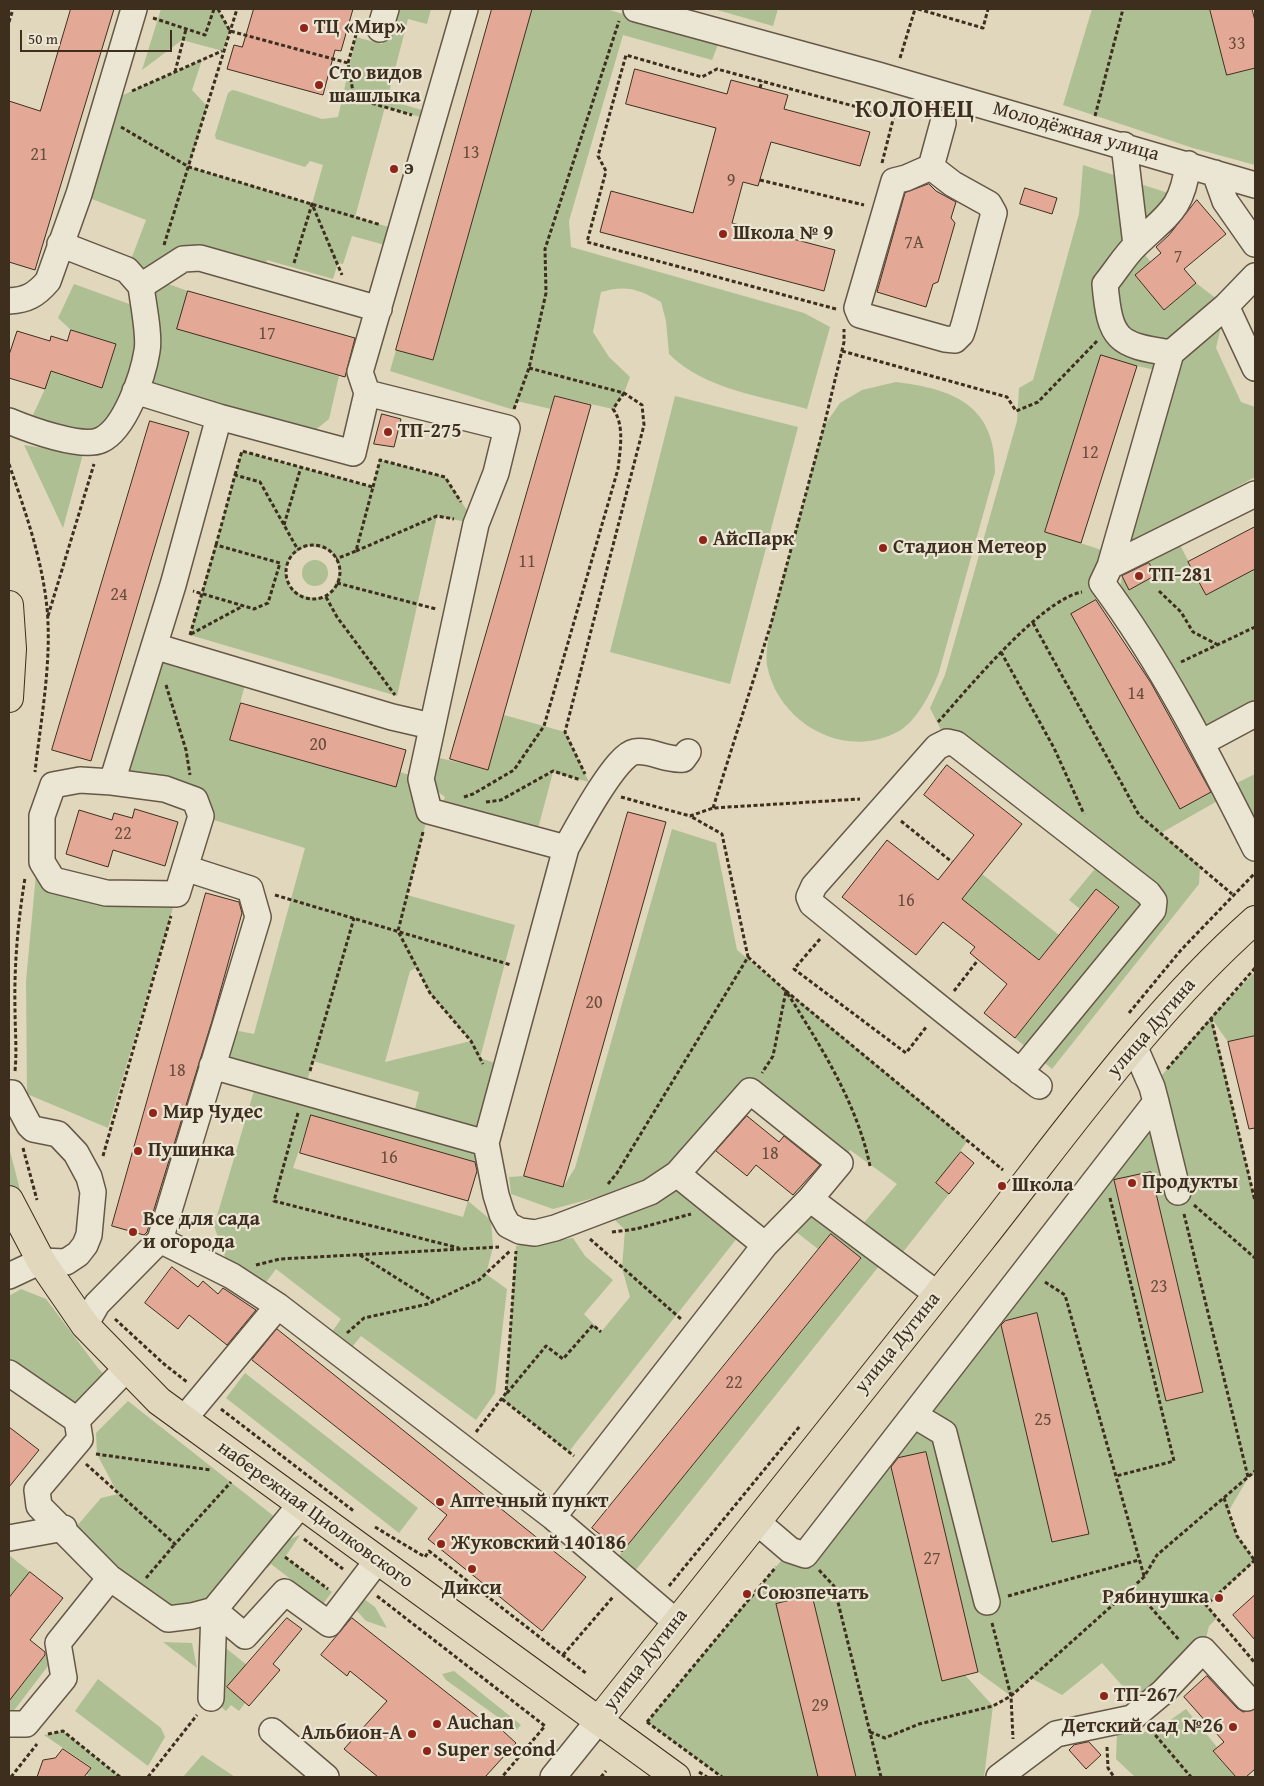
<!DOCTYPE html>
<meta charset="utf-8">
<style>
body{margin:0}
#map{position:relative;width:1264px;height:1786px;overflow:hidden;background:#e0d7bc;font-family:"Gentium Book Plus",serif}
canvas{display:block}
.frame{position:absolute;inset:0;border:10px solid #3e2e1e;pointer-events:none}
.scale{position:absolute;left:20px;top:30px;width:152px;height:22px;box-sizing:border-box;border:2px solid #3e2e1e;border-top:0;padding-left:6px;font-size:15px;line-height:18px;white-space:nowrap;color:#3e2e1e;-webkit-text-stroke:4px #ebe5d3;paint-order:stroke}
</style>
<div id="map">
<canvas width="1264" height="1786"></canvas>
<div class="frame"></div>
<div class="scale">50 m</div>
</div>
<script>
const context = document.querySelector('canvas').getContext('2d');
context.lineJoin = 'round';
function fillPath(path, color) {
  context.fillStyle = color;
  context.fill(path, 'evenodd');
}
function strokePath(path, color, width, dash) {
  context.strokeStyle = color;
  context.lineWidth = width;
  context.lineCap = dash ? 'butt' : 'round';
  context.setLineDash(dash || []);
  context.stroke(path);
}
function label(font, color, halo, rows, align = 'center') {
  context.font = font + ' "Gentium Book Plus",serif';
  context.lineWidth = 4.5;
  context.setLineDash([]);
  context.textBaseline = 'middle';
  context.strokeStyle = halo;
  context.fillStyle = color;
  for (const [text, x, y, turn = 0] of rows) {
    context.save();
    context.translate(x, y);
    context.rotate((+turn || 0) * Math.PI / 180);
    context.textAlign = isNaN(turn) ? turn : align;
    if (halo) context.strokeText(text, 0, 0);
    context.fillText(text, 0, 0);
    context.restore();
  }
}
fillPath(new Path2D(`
 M161 9H218L230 31 223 51 182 40 142 70Z
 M392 9H431L427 24 408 19 387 100 436 114 434 121 385 107 355 217 402 231 396 248 352 236 343 264 338 263 333 279 267 260 262 276 200 258 154 279 188 291 178 329 339 376 329 419 314 431 138 381 108 434 27 428 45 389 52 368 58 374 102 387 116 344 71 330 58 318 74 284 143 309 127 270 146 220 79 194 105 103 202 60 192 90 207 106 189 167 312 204 323 165 310 161 305 167 216 139 215 135 228 93 232 90 237 91 322 119 338 117 356 37 382 44Z
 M532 9H606L719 42 712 60 623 35 569 221 571 247 804 313 830 327 807 409C760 396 704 389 669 354L666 321 661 302C638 289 627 285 601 292L593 332 609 357 630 377 624 393 613 409 555 396 551 409 517 401 514 410 390 371 396 350 433 360Z
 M714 9H778L773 26Z
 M1092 9H1210L1227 75 1255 68V165L1193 148 1063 105Z
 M1083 165 1180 197 1136 245 1151 262 1135 275 1164 310 1196 283 1226 306 1216 348 1241 402 1255 407V477L1114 554 1102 596 1072 614 1180 809 1211 792 1222 783 1225 789 1255 774V839L1228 795 1161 833 1200 866 1199 884 1052 1069 1015 1038 1119 907 1096 889 1080 909 1069 900 1104 858 947 742 930 708 945 675 1017 421 1019 388 1033 380 1079 214ZM1101 355 1137 366 1165 372 1113 554 1045 531Z
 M896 382C953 389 996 405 995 472L939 672C932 691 917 721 899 731 846 761 778 724 767 665 765 652 769 637 771 624L824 426 840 403 862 390Z
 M675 396 798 427 730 684 610 652Z
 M24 445 83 454 63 528Z
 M242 451 372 487 380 460 445 477 476 524 437 516 397 696 190 635ZM308 546C314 547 322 548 327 550 348 560 337 586 326 597 285 604 269 562 308 546Z
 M1180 545 1206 595 1255 569V714L1214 736 1171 667 1119 592 1122 576 1130 590 1156 575 1148 561Z
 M302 573a13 13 0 1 1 26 0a13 13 0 1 1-26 0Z
 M154 646 248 674 230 739 396 786 400 772 421 779 426 755 488 769 504 715 565 732 589 782 553 772 535 840 439 813 445 797 422 780 429 811 407 895 515 925 480 1058 507 1067 479 1163 311 1115 293 1168 463 1217 468 1201 491 1220 493 1247 486 1274 507 1289 495 1393 476 1420 361 1336 344 1357 325 1342 341 1319 276 1269 258 1293 232 1276 214 1226 254 1091 209 1078 224 1028 254 1034 305 848 201 816 194 800 112 782ZM417 967 430 993 471 1041 385 1062 410 971ZM313 1061 419 1092 412 1122 304 1091Z
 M672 829 716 843 737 950 968 1140 937 1184 949 1194 895 1262 887 1256 627 1581 610 1567 861 1259 831 1234 818 1249 786 1224 810 1199 856 1232 897 1184 850 1150 840 1163 750 1092 677 1174 745 1228 574 1445 569 1452 502 1399 506 1393 516 1246 573 1238 585 1256 613 1280 584 1314 601 1332 630 1297 622 1268 625 1230 604 1209 598 1197 553 1209 511 1194 509 1177 524 1176 563 1187 575 1168Z
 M36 874 177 894 108 1128 27 1094 26 981Z
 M982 874 1059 935 1039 960 962 899Z
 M1255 972V1036L1228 1042 1212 1019 1255 1201V1474L1248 1478 1228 1512 1237 1536 1255 1561 1206 1605 1217 1618 1209 1626 1203 1650 1143 1709 1102 1663 1062 1695 1031 1678 1011 1696 978 1672 926 1452 889 1461 942 1680 965 1675 993 1706 984 1777H856L812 1595 776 1604 818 1777H722L647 1722 790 1550 805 1555 1152 1087 1211 1017ZM1151 1172 1203 1392 1167 1401 1114 1181ZM1037 1313 1089 1533 1053 1542 1000 1322Z
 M9 1147 20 1190 12 1191 9 1181Z
 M21 1289 46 1299 98 1368 112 1383 77 1420 9 1373V1296Z
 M245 1373 418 1508 399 1533 226 1398Z
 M128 1401 285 1525 214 1610 168 1619 76 1527 101 1498 118 1494 97 1454 96 1433Z
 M300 1535 285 1557 332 1592 323 1604 271 1564 267 1568 260 1563 271 1547Z
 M9 1555 30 1572 9 1598Z
 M360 1596 375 1607 387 1628 366 1621 355 1609Z
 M213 1638 247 1665 227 1687 245 1703 239 1711 231 1705 226 1711 211 1698Z
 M163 1642 192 1643 197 1668Z
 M47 1653 54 1658 9 1717V1687L16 1692Z
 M454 1671 521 1725 516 1730 446 1680 442 1674Z
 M98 1679 161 1728 165 1737 148 1766 75 1711Z
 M1186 1709 1217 1747 1213 1752 1236 1777H1135L1116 1759 1117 1732H1153Z
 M63 1731 120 1777H90L86 1774 91 1767 44 1735Z
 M202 1755 235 1777H183Z`), '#aebf94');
const building = new Path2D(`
 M71 9H114L35 270 9 262V101L40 111Z
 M254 9H353L341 51 335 50 323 95 227 69 234 45 242 47Z
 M492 9H532L433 360 396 350Z
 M1210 9H1252L1255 21V68L1227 75Z
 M635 69 727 94 731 80 788 95 784 109 870 132 860 166 771 142 758 186 743 182 732 223 835 250 824 291 600 232 611 191 693 213 716 128 626 104Z
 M929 184 936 191 956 202 951 218 955 223 938 282 933 284 926 307 877 292 905 193Z
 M1025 188 1057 198 1052 214 1020 204Z
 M1197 200 1226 234 1184 269 1196 283 1164 310 1135 275 1161 253 1156 247 1169 235Z
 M188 291 355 338 345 377 177 329Z
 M71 330 116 344 102 388 51 371 45 389 9 378V355L17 331 50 341 51 336 67 341Z
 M1101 355 1137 366 1081 543 1045 532Z
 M555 396 591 405 488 770 450 759Z
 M382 414 401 419 394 447 374 444Z
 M150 421 189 432 91 761 52 750Z
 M1255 527V569L1206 595 1188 562Z
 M1149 563 1156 575 1129 590 1122 576Z
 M1096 600 1151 683 1211 792 1180 809 1071 614Z
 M241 703 406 750 396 787 230 740Z
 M947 765 1022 824 962 899 1039 960 1096 889 1119 907 1015 1038 984 1013 1007 984 970 953 975 947 943 922 916 955 842 897 887 840 938 880 974 835 924 795Z
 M135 809 178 822 165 866 113 850 108 867 66 854 79 810 112 820 114 813 132 818Z
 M628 812 666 822 563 1187 524 1176Z
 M206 893 239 902 242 913 212 1021 147 1232 144 1235 112 1226Z
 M1255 1036V1128L1249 1129 1228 1042Z
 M311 1115 475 1162 477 1171 468 1201 300 1153Z
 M747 1116 779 1142 784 1136 820 1165 793 1195 756 1165 747 1176 716 1151Z
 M961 1152 974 1163 949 1194 936 1183Z
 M1151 1172 1203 1392 1166 1401 1114 1180Z
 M831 1234 861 1258 622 1552 592 1528Z
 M172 1267 198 1287 203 1281 218 1294 223 1288 256 1310 227 1345 189 1315 178 1329 145 1303Z
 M1037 1313 1089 1534 1052 1542 1001 1325 1005 1321Z
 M277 1329 586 1577 542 1631 428 1539 447 1515 252 1360Z
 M9 1427 39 1450 9 1487Z
 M926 1452 978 1672 942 1681 891 1467 898 1458Z
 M30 1572 63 1598 30 1640 45 1652V1655L9 1701V1598Z
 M812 1595 819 1624 856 1777H818L776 1604Z
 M1255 1595V1640L1233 1615Z
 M287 1618 302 1629 273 1664 280 1670 249 1706 227 1687Z
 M352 1618 488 1725 491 1720 516 1743 485 1777H378L344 1749 387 1701 350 1671 347 1676 321 1655Z
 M1207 1676 1237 1708 1243 1712 1255 1709V1769L1246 1777H1236L1213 1751 1224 1742 1184 1697Z
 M1089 1742 1101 1755 1086 1769 1069 1750 1074 1745Z
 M63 1749 91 1768 84 1777H37L43 1760 55 1758Z`);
fillPath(building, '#e3a996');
strokePath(building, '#3e2e1e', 1);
const minor = new Path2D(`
 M465 9 360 372 367 393 507 428 496 473 476 524 421 779 429 811 566 848 486 1143
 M636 9 878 75 1255 185
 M380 29 386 9
 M1124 145 1136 245
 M1188 164C1182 210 1168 214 1137 244 1125 255 1116 271 1105 284 1110 340 1117 345 1171 353L1226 306 1255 276
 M931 167 906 178 894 181 857 308 860 315 945 339 955 340 961 334 964 325 994 213 989 204 953 184 931 167 943 123
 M1215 173 1225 201 1255 244
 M60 244 127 270 141 286 183 259 200 258 379 309
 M9 301C27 300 36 295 48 281L79 194 134 9
 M1226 306 1255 368
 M1171 353 1110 566 1255 494
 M135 391 219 417 173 585 112 782 165 789 195 800 201 816 185 868
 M219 417 353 453 367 393
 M9 421C28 429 82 449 101 440 125 429 143 376 147 351 150 336 143 303 141 286
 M1110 566 1102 583C1163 665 1209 757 1255 848
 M154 646 392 717 431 726
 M1201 743 1255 714
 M112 782 80 780 53 785 42 816V862L53 880 106 893 177 894 185 868 250 889 258 917 160 1240
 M566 848C576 830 616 755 634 752 650 749 666 761 683 759L688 752
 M212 1066 486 1143 496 1195 502 1214 508 1225 520 1231 535 1233 555 1228 650 1192 677 1174 765 1245
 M1020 1072 1153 910 1154 901 1148 893 956 744 947 742 937 747 814 886 809 897 812 904C887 965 962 1027 1039 1086
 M9 1093H12L29 1125 33 1129 58 1134 76 1153 89 1177 93 1192 89 1235 85 1245 78 1254 66 1262 41 1261 9 1276
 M1156 1102 1178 1192
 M677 1174 750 1091 840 1163 810 1199
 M85 1325 97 1304 160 1240 232 1276 278 1306 553 1517 676 1622
 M127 1368 77 1420 80 1439 37 1490 39 1506 110 1578 168 1619 192 1616 214 1610 245 1636 285 1592 329 1624 377 1561
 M9 1373 77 1420
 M914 1415 944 1433 987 1602
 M183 1420 278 1306
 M553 1517 765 1245 810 1199 937 1294
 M756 1521 790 1550 805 1555 1156 1102 1152 1087 1135 1048
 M9 1538 64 1528
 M211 1698 214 1610 301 1504
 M9 1724H26L64 1678 58 1643 110 1578
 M272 1731 326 1777
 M553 1777 599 1720
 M999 1777 1056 1734 1132 1718 1163 1692 1203 1650 1247 1698`);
const major = new Path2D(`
 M9 605 12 649 9 698
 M9 1200 41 1261 85 1325 159 1401 676 1777
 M599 1720C726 1560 854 1400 981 1240 1068 1130 1150 1013 1255 920`);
strokePath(minor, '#665846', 28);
strokePath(major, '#3e2e1e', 30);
strokePath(new Path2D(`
 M218 9 230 31 348 63 354 98 412 115
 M918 9 983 28 988 9
 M153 18 205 35 214 9
 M9 22 13 9
 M900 58 915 9
 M348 63 357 31
 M175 72 186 29
 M760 88 762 81
 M132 91 222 51
 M1095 116 1123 9
 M121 127 189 167 381 225
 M882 163 897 104
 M760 180 864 205
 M164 245 237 9
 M294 263 312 204 342 275
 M836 309 587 242 606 171 598 156 626 55 702 77 717 69 894 117
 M842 351 1007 397 1016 411 1038 402 1097 341
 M529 368 624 393 642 405 644 425 565 732 585 774
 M514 409 529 368 546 293 545 249 619 21
 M9 464C25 511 42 558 47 608 52 662 41 718 35 772
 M235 475 242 451 373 487 356 551 336 559
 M373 487 380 460 445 477 461 502
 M284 525 301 467
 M216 545 235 475 260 482 298 550
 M286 572a27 27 0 1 1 54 0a27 27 0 1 1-54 0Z
 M356 551 437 516 454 519
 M337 583 436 609
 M1159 591 1181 612 1193 632 1218 645
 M326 597 337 617 395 695
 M48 616 94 464
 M1033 623 1139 815 1232 894
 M191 634 243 606
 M190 635 216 545 280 563 268 603 254 609C234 603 213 597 193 591
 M1001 652 1054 748 1084 814
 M1181 662 1255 627
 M166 685 186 750 190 775
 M938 722C968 689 1040 600 1082 592
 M464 797 473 794 514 770 544 726 618 469C620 450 625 425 613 409L624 393
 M621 797 690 816 713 808 860 799
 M486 802 501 800 553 771 581 780
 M713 808 771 624 824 426 844 342V329
 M901 821 952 862
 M423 832 398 931 430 993 471 1041 483 1064
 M275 895 511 965
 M820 939 794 969 906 1053 927 1026
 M748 957 786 991 773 1056 762 1073
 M954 991 978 960
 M1129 1013 1181 950 1255 873
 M1211 1018 1255 1201
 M1167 1069 1255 968
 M15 1071C17 1050 15 1030 15 1009 14 965 18 921 25 878
 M310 1071 354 918
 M298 1113 274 1201 459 1248
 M23 1148 37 1200
 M103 1156 171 916
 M870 1166C857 1103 820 1045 786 991L1003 1170
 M608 1184 617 1173 748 957 722 834 690 816
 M1110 1198 1174 1461 1116 1476
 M1194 1205 1255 1258
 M1184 1214 1248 1477
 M612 1232 636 1229 691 1214
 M590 1239 681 1319
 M360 1255 433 1301
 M256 1265 280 1259 499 1247
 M1045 1282 1065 1295 1144 1576
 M115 1319 164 1364 187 1382
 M347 1333 364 1318 428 1304 479 1280 510 1251
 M507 1393 546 1346 563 1359 593 1325 601 1332
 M502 1399 574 1456
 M221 1409 355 1512
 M476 1432 506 1393 516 1251
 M96 1454 211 1470
 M86 1464 175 1544 231 1482
 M1224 1498 1237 1536 1255 1561
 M375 1527 425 1557 429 1551 587 1674
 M304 1539 343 1569
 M285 1557 328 1589
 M1255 1560 1206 1605 1255 1663
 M819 1570 834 1586 881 1777
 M146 1578 175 1544
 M669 1586 800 1426
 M1133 1587 1180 1641
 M377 1596 545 1726 502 1777
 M1008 1596 1139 1560
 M992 1623 1011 1696 1013 1739
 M563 1655 613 1597
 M647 1722 776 1567
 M647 1722 722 1777
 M1151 1730 1191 1777
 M870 1732 885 1738 919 1724 993 1706 1011 1696 1144 1577 1157 1555 1255 1471
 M48 1734 63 1731 120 1777
 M1107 1747 1108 1768 1114 1777
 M699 1772 707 1777
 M11 1777 37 1744
 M148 1777 197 1715
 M601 1777 606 1771`), '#3e2e1e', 3, [4, 2.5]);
strokePath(minor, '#ebe5d3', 25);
strokePath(major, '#e0d7bc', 28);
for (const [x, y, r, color] of [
 [304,28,5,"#8f2418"],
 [319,85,5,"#8f2418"],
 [394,169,5,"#8f2418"],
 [723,234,5,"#8f2418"],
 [388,432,5,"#8f2418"],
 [703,540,5,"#8f2418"],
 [883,548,5,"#8f2418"],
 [1139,576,5,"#8f2418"],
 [153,1113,5,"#8f2418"],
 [138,1151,5,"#8f2418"],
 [1132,1183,5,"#8f2418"],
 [1002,1186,5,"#8f2418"],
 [133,1232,5,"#8f2418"],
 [440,1502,5,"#8f2418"],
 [441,1544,5,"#8f2418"],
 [472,1569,5,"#8f2418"],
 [747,1594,5,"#8f2418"],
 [1219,1598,5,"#8f2418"],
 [1104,1696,5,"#8f2418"],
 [437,1724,5,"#8f2418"],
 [1233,1727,5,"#8f2418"],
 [412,1734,5,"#8f2418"],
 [427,1751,5,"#8f2418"]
]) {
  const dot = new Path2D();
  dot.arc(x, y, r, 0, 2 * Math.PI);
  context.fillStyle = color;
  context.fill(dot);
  strokePath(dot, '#ebe5d3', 2);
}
label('18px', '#674d3c', null, [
 ["33",1237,44],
 ["13",471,153],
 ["21",39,155],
 ["9",731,181],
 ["7А",914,243],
 ["7",1178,257],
 ["17",267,334],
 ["12",1090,453],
 ["11",527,562],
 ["24",119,595],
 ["14",1136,694],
 ["20",318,745],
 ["22",123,834],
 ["16",906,901],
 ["20",594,1003],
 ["18",177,1071],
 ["18",770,1154],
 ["16",389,1158],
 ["23",1159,1287],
 ["22",734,1383],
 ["25",1043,1420],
 ["27",932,1559],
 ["29",820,1706]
]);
label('bold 20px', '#3e2e1e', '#ebe5d3', [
 ["ТЦ «Мир»",314,28],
 ["Сто видов",329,74],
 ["шашлыка",329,97],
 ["э",404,169],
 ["Школа № 9",733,234],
 ["ТП-275",398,432],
 ["АйсПарк",713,540],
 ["Стадион Метеор",893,548],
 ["ТП-281",1149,576],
 ["Мир Чудес",163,1113],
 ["Пушинка",148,1151],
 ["Продукты",1142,1183],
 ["Школа",1012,1186],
 ["Все для сада",143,1220],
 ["и огорода",143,1243],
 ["Аптечный пункт",450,1502],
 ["Жуковский 140186",451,1544],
 ["Дикси",472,1589,"center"],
 ["Союзпечать",757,1594],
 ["Рябинушка",1209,1598,"right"],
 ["ТП-267",1114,1696],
 ["Auchan",447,1724],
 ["Детский сад №26",1223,1727,"right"],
 ["Альбион-А",402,1734,"right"],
 ["Super second",437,1751]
], 'left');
label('20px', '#3e2e1e', '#ebe5d3', [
 ["Молодёжная улица",1076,132,16],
 ["улица Дугина",1152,1028,-49],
 ["улица Дугина",898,1343,-51],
 ["набережная Циолковского",315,1515,36],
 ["улица Дугина",646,1660,-52]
]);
context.letterSpacing = '1px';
label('bold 25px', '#3e2e1e', '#ebe5d3', [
 ["КОЛОНЕЦ",915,111]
]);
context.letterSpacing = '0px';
</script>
